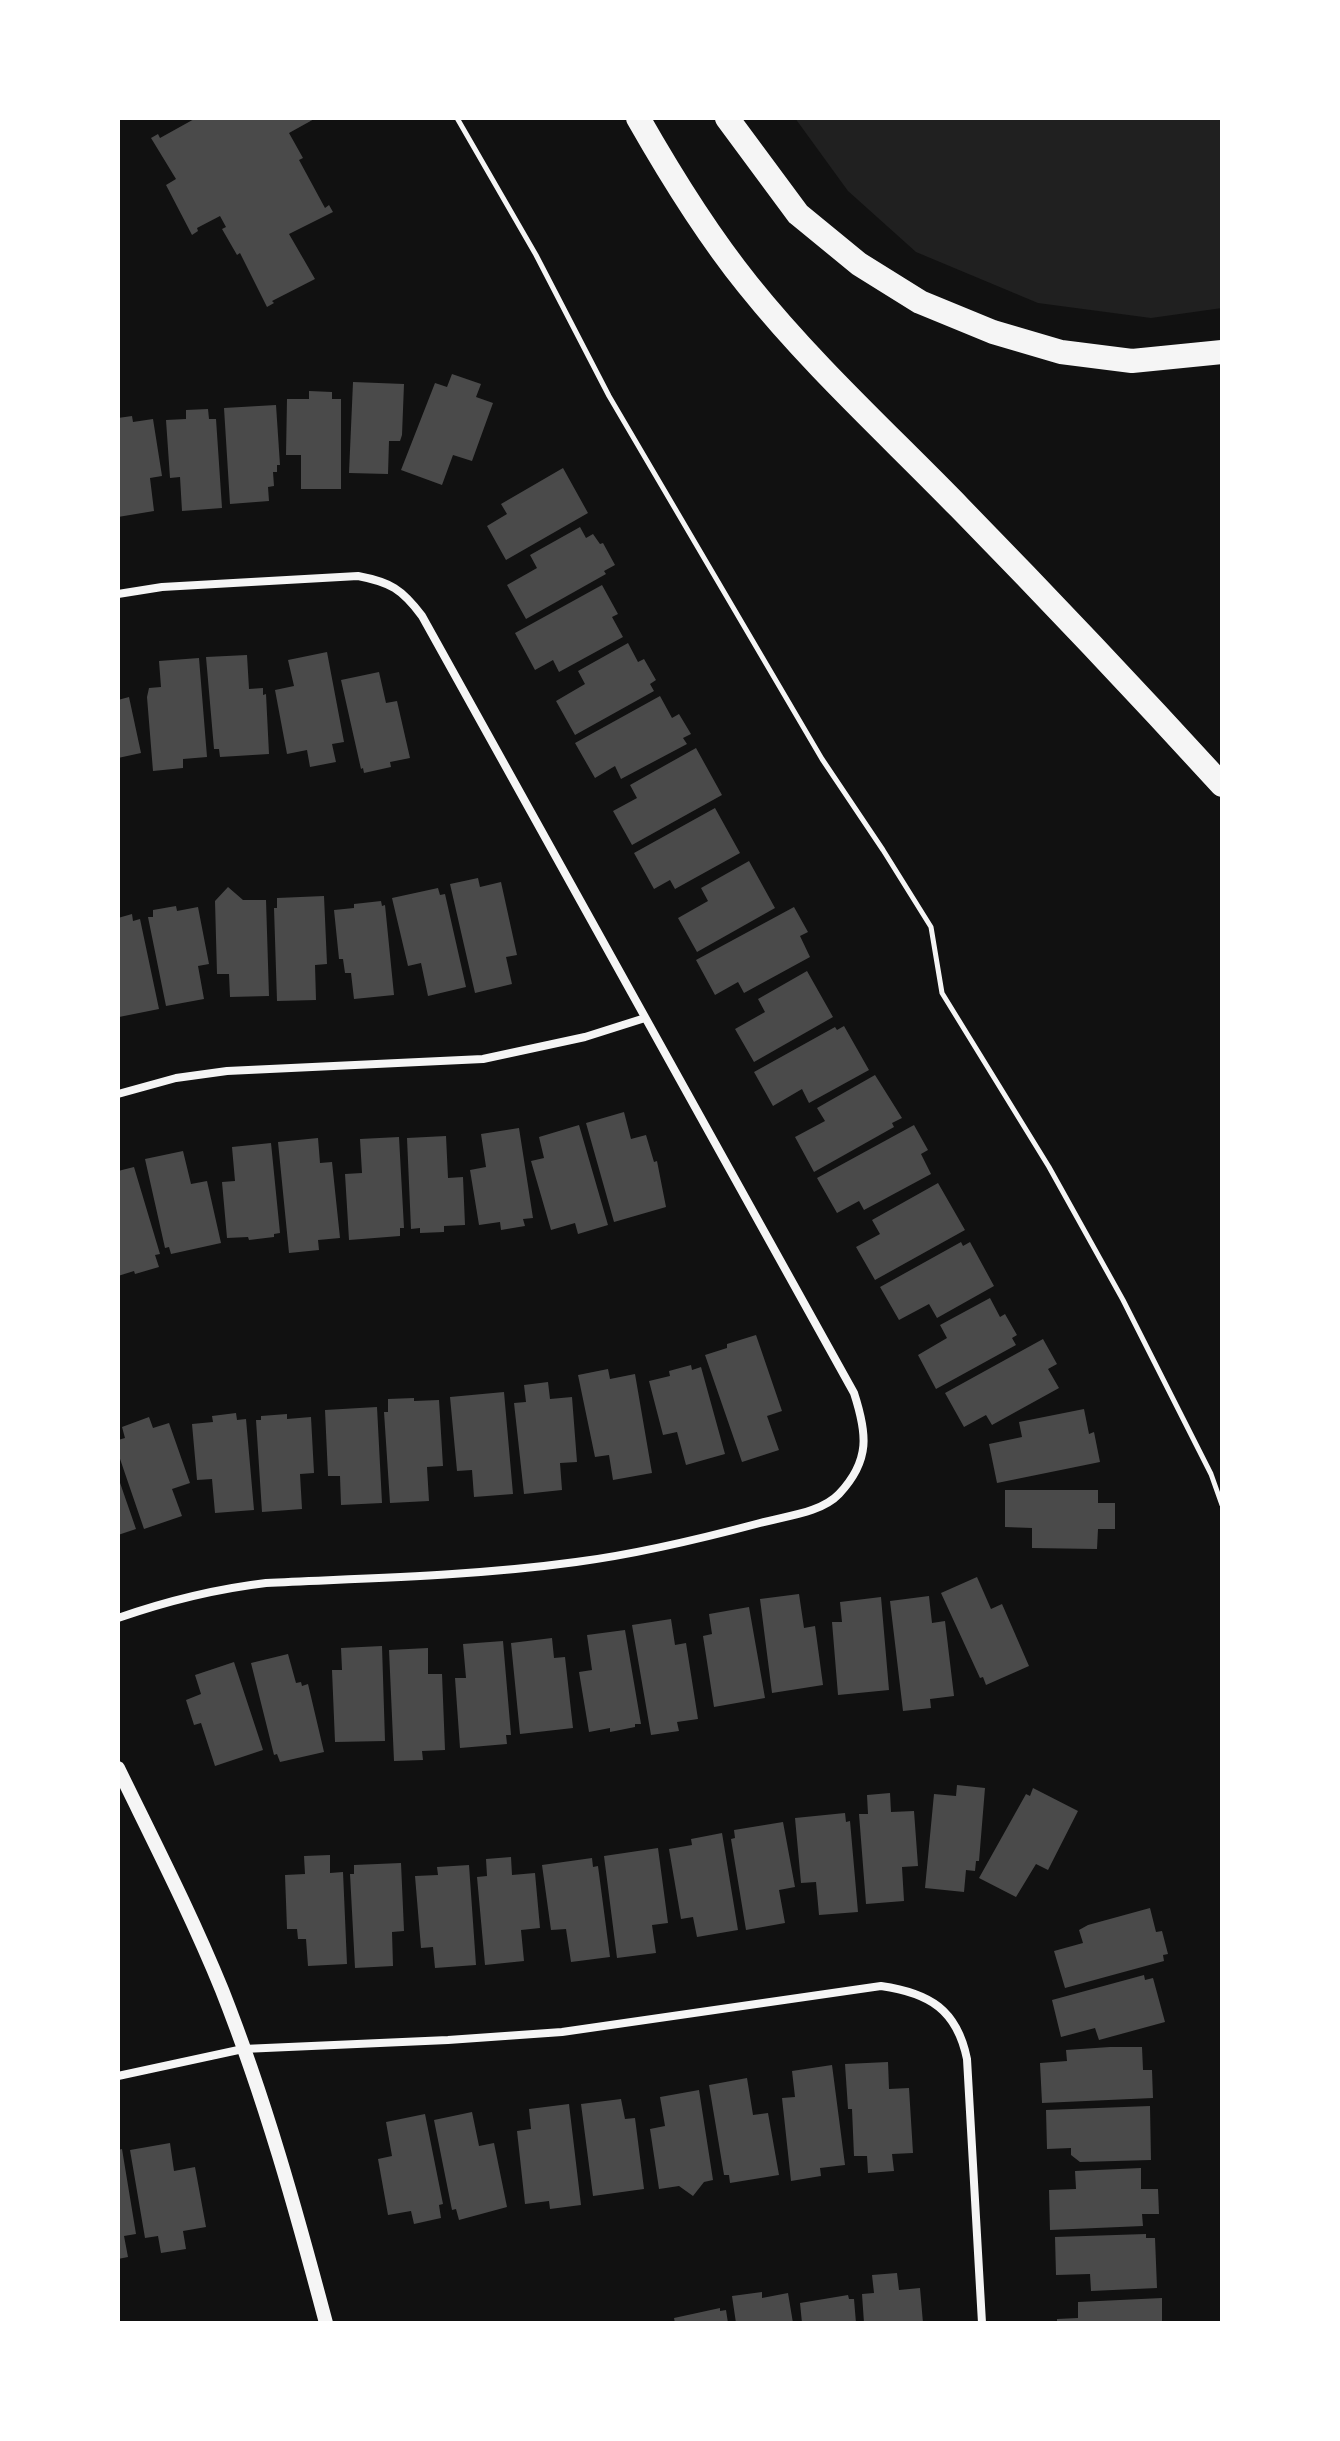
<!DOCTYPE html>
<style>
body{margin:0}
#map{position:relative;width:1340px;height:2441px;overflow:hidden;background:#111;font-family:"Nunito Sans",sans-serif}
canvas{display:block}
.frame{position:absolute;inset:0;border:120px solid #fff;pointer-events:none}
</style>
<div id="map">
<canvas width="1340" height="2441"></canvas>
<div class="frame"></div>
</div>
<script>
const context = document.querySelector('canvas').getContext('2d');
context.lineJoin = 'round';
function fillPath(path, color) {
  context.fillStyle = color;
  context.fill(path, 'evenodd');
}
function strokePath(path, color, width, dash) {
  context.strokeStyle = color;
  context.lineWidth = width;
  context.lineCap = dash ? 'butt' : 'round';
  context.setLineDash(dash || []);
  context.stroke(path);
}
fillPath(new Path2D(`
 M795 118H1222V308L1151 318 1038 303 916 252 848 191Z`), '#202020');
fillPath(new Path2D(`
 M196 118H316L289 133 303 158 299 160 325 208 329 205 333 212 289 234 315 279 272 301 274 303 267 307 240 253 237 255 222 229 226 227 220 216 197 228 198 231 192 235 166 185 176 179 151 138 158 134 160 138Z
 M452 374 481 384 476 397 493 403 472 461 453 455 442 485 401 470 435 383 447 387Z
 M353 382 404 384 402 435 400 441H389L388 474 349 473Z
 M309 391 332 392V399H341V489H301V455H286L287 399H309Z
 M276 405 280 465H277V472H273L274 486 268 487 269 501 230 504 224 408Z
 M208 409 209 419H216L222 508 182 511 180 477 170 478 166 420 186 419V410Z
 M132 416 133 422 153 419 162 476 150 478 154 511 118 517V418Z
 M563 468 588 513 506 560 487 526 507 514 501 504Z
 M580 527 586 538 593 534 600 544 603 543 615 565 604 571 606 574 526 619 507 585 537 568 530 555Z
 M602 585 618 614 612 617 623 637 559 672 553 660 535 670 515 633Z
 M628 643 638 662 644 659 656 680 650 684 654 691 575 735 556 701 585 684 578 671Z
 M327 652 344 742 332 744 336 762 310 767 307 750 287 754 275 690 294 686 288 660Z
 M247 655 249 689 263 688V695L266 694 269 754 220 757 219 749H214L206 657Z
 M199 658 207 757 183 759V768L153 771 147 697 149 688 161 687 159 661Z
 M379 672 386 703 397 701 410 758 390 762 391 767 364 773 363 768 361 769 341 680Z
 M660 696 672 718 679 714 691 734 683 738 687 744 621 779 615 766 595 778 575 743Z
 M129 697 141 753 118 758V700Z
 M696 748 722 795 632 845 613 811 637 798 630 785Z
 M715 808 740 853 675 889 670 880 654 889 634 853Z
 M749 861 775 908 697 952 678 918 708 901 701 888Z
 M478 878 480 887 501 882 517 955 506 957 512 984 475 993 450 884Z
 M228 887 243 900H266L269 996 230 997 229 974H217L215 901Z
 M438 888 440 895 445 894 466 987 428 996 421 963 408 966 392 898Z
 M324 896 327 964 315 965 316 1000 277 1001 274 908H277V898Z
 M381 901 382 906 385 905 394 995 354 999 351 973H345L343 959H339L334 910 354 908V904Z
 M176 906 177 911 198 907 209 964 198 966 204 999 166 1006 148 917H153V910Z
 M794 907 808 932 800 936 810 957 744 993 738 982 715 995 696 960Z
 M132 914 133 921 140 919 159 1009 119 1017 118 918Z
 M807 971 833 1017 754 1062 735 1029 765 1012 758 999Z
 M844 1026 869 1070 809 1103 802 1089 773 1106 754 1072 835 1027 837 1030Z
 M875 1075 902 1118 892 1123 894 1127 814 1172 795 1137 825 1121 817 1108Z
 M624 1112 631 1139 646 1135 654 1162 657 1161 666 1207 614 1222 586 1123Z
 M579 1125 608 1225 578 1234 575 1223 551 1230 531 1161 544 1158 539 1137Z
 M914 1125 928 1150 921 1154 931 1174 864 1210 859 1201 837 1213 817 1178Z
 M519 1128 533 1218 523 1219 525 1226 501 1230 500 1222 479 1225 470 1170 486 1167 481 1134Z
 M446 1136 448 1178 463 1177 465 1225 444 1226V1232L420 1233V1228L411 1229 407 1138Z
 M399 1137 404 1228H400V1236L349 1240 345 1174 362 1173 360 1139Z
 M318 1138 320 1163 332 1162 340 1238 318 1240 319 1250 289 1253 278 1142Z
 M271 1143 280 1233 274 1234V1237L249 1240 248 1237 227 1238 222 1182 235 1181 232 1147Z
 M183 1151 191 1184 207 1181 221 1243 171 1254 169 1247 165 1248 145 1159Z
 M134 1167 160 1254 155 1255 159 1267 135 1274 134 1271 118 1276V1171Z
 M938 1183 965 1230 875 1280 856 1247 880 1234 872 1220Z
 M961 1242 963 1246 970 1242 994 1286 937 1318 929 1304 899 1320 880 1287Z
 M990 1298 1000 1317 1005 1314 1017 1335 1012 1338 1016 1345 936 1389 918 1355 947 1338 940 1325Z
 M756 1335 782 1411 767 1416 779 1450 742 1462 705 1355 727 1348V1344Z
 M1043 1339 1057 1364 1048 1369 1059 1388 992 1425 986 1415 964 1427 945 1393Z
 M691 1365 692 1370 701 1367 725 1454 686 1465 677 1432 663 1435 649 1381 670 1376 669 1371Z
 M608 1369 610 1379 635 1374 652 1473 613 1480 609 1455 595 1457 578 1375Z
 M548 1382 550 1399 572 1397 577 1462 560 1463 562 1490 524 1494 514 1403 526 1402 524 1385Z
 M504 1392 513 1494 474 1497 472 1470 457 1471 450 1397Z
 M414 1398V1401L439 1400 443 1466 427 1467 429 1501 390 1503 384 1412H388V1399Z
 M377 1407 382 1503 341 1505 340 1476H328L325 1410Z
 M1084 1409 1089 1434 1094 1432 1100 1462 997 1483 989 1444 1022 1437 1019 1422Z
 M236 1413 237 1420 246 1419 254 1510 215 1513 212 1479 197 1480 192 1424 213 1422 212 1416Z
 M287 1414V1419L311 1417 314 1473 300 1474 302 1509 262 1512 256 1420H261V1416Z
 M149 1417 153 1428 169 1423 190 1483 172 1489 182 1516 144 1529 118 1453V1440L125 1438 122 1427Z
 M118 1477 136 1529 118 1535Z
 M1005 1490H1098V1503H1115V1529H1098L1097 1549 1032 1548V1528L1005 1527Z
 M977 1577 991 1609 1002 1604 1029 1666 986 1685 983 1677 980 1678 941 1593Z
 M799 1594 804 1628 815 1626 823 1685 772 1693 760 1599Z
 M929 1596 932 1623 945 1621 954 1696 930 1699 931 1708 903 1711 890 1601Z
 M881 1597 889 1690 838 1695 832 1622H842L840 1602Z
 M749 1607 765 1698 714 1707 703 1636 712 1634 709 1614Z
 M671 1619 675 1645 686 1643 698 1719 677 1722 679 1731 651 1735 632 1625Z
 M625 1630 641 1724H635V1727L610 1732V1728L589 1732 579 1672 592 1670 587 1635Z
 M552 1638 554 1658 565 1657 573 1728 520 1734 511 1643Z
 M503 1641 511 1735H506L507 1744 460 1748 455 1678H466L463 1644Z
 M382 1646 385 1741 335 1742 332 1670H342L341 1648Z
 M428 1648V1674H442L445 1750 422 1751 423 1760 394 1761 389 1650Z
 M288 1654 296 1683 301 1682 302 1686 308 1684 324 1752 280 1762 277 1754 274 1755 251 1663Z
 M234 1662 263 1750 215 1766 201 1723 194 1725 186 1700 201 1694 195 1675Z
 M957 1785 985 1788 979 1861H976L975 1871 966 1870 964 1892 925 1888 934 1794 956 1796Z
 M1033 1788 1078 1811 1048 1870 1036 1864 1016 1897 979 1878 1026 1794 1030 1796Z
 M890 1793 891 1812 914 1811 918 1866 902 1867 904 1901 866 1904 859 1814H868L867 1795Z
 M845 1813 846 1822 850 1821 858 1912 819 1915 816 1882 801 1883 795 1818Z
 M783 1822 795 1887 779 1890 785 1923 746 1930 731 1839 735 1838 734 1830Z
 M722 1833 738 1930 697 1937 693 1917 681 1919 669 1849 692 1845 691 1839Z
 M658 1848 668 1923 652 1925 656 1953 617 1958 604 1856Z
 M330 1855V1873L343 1872 347 1964 308 1966 306 1939H298L297 1929H287L285 1875 305 1874 304 1856Z
 M511 1857 512 1875 535 1873 540 1928 521 1930 524 1961 485 1965 477 1877 487 1876 486 1859Z
 M592 1858 593 1867 598 1866 610 1957 571 1962 566 1929 551 1930 542 1865Z
 M401 1863 404 1931 392 1932 393 1966 355 1968 350 1874H354V1865Z
 M469 1865 476 1965 435 1968 433 1947 421 1948 415 1876 438 1875 437 1867Z
 M1150 1908 1156 1932 1162 1931 1168 1954 1163 1955 1164 1961 1065 1988 1054 1951 1083 1943 1079 1930 1088 1925Z
 M1144 1975 1145 1980 1153 1978 1165 2022 1099 2040 1095 2028 1061 2037 1052 2000Z
 M1110 2047H1142L1143 2070H1152L1153 2098 1042 2103 1040 2063 1067 2061 1066 2050Z
 M888 2062 889 2089 909 2088 913 2153 892 2154 894 2171 868 2173 867 2156H854L852 2109H848L845 2064Z
 M832 2065 845 2165 820 2168 821 2176 791 2181 782 2098 795 2097 792 2071Z
 M747 2078 753 2115 768 2113 779 2175 730 2183 729 2175H724L709 2085Z
 M699 2090 713 2180 704 2182 693 2196 679 2186 659 2189 650 2129 665 2126 660 2097Z
 M621 2099 625 2119 635 2118 644 2189 593 2196 581 2104Z
 M569 2104 581 2205 550 2209 549 2201 525 2204 517 2131 531 2129 529 2109Z
 M1150 2106 1151 2160 1080 2162 1071 2155V2148L1047 2149 1046 2110Z
 M472 2112 479 2146 494 2143 507 2207 459 2220 456 2209 452 2210 434 2120Z
 M425 2114 443 2204 439 2205 441 2218 414 2224 411 2211 388 2215 378 2159 392 2156 386 2122Z
 M170 2143 174 2171 195 2167 206 2227 183 2231 186 2249 161 2253 158 2236 145 2238 130 2150Z
 M122 2149 136 2234 124 2236 128 2257 118 2259V2150Z
 M1141 2168V2189H1158L1159 2214H1142L1143 2226 1050 2230 1049 2190 1076 2189 1075 2171Z
 M1146 2234V2238H1155L1157 2288 1091 2291 1090 2274 1056 2275 1055 2237Z
 M897 2273 899 2290 920 2288 923 2323H864L862 2294 874 2293 872 2275Z
 M762 2292V2298L788 2293 793 2323H736L732 2296Z
 M848 2295 849 2299H854L856 2323H802L800 2303Z
 M1162 2298V2323H1057V2319L1078 2318V2302Z
 M720 2308V2311L726 2310 728 2323H675L674 2318Z`), '#4a4a4a');
strokePath(new Path2D(`
 M457 118 536 255 609 396 822 759 883 850 931 927 942 993 1049 1167 1123 1300 1211 1474 1222 1505`), '#f5f5f5', 5);
strokePath(new Path2D(`
 M118 594 162 587 358 576C390 582 402 589 422 616L854 1393C867 1433 871 1460 839 1494 821 1513 785 1516 760 1523 700 1539 638 1554 576 1562 473 1576 369 1578 266 1583 215 1589 167 1601 118 1618
 M118 1094 176 1078 227 1071 483 1059 585 1037 645 1018
 M118 2076 243 2049 448 2040 562 2032 881 1986C930 1993 957 2010 967 2059L982 2323`), '#f5f5f5', 8);
strokePath(new Path2D(`
 M118 1768C154 1842 191 1914 222 1990 265 2099 296 2210 326 2323`), '#f5f5f5', 14);
strokePath(new Path2D(`
 M638 118C671 176 706 233 748 285 812 365 889 435 960 508 1049 599 1136 691 1222 785
 M727 118 798 214 859 264 920 302 993 332 1061 352 1132 361 1222 352`), '#f5f5f5', 24);
</script>
